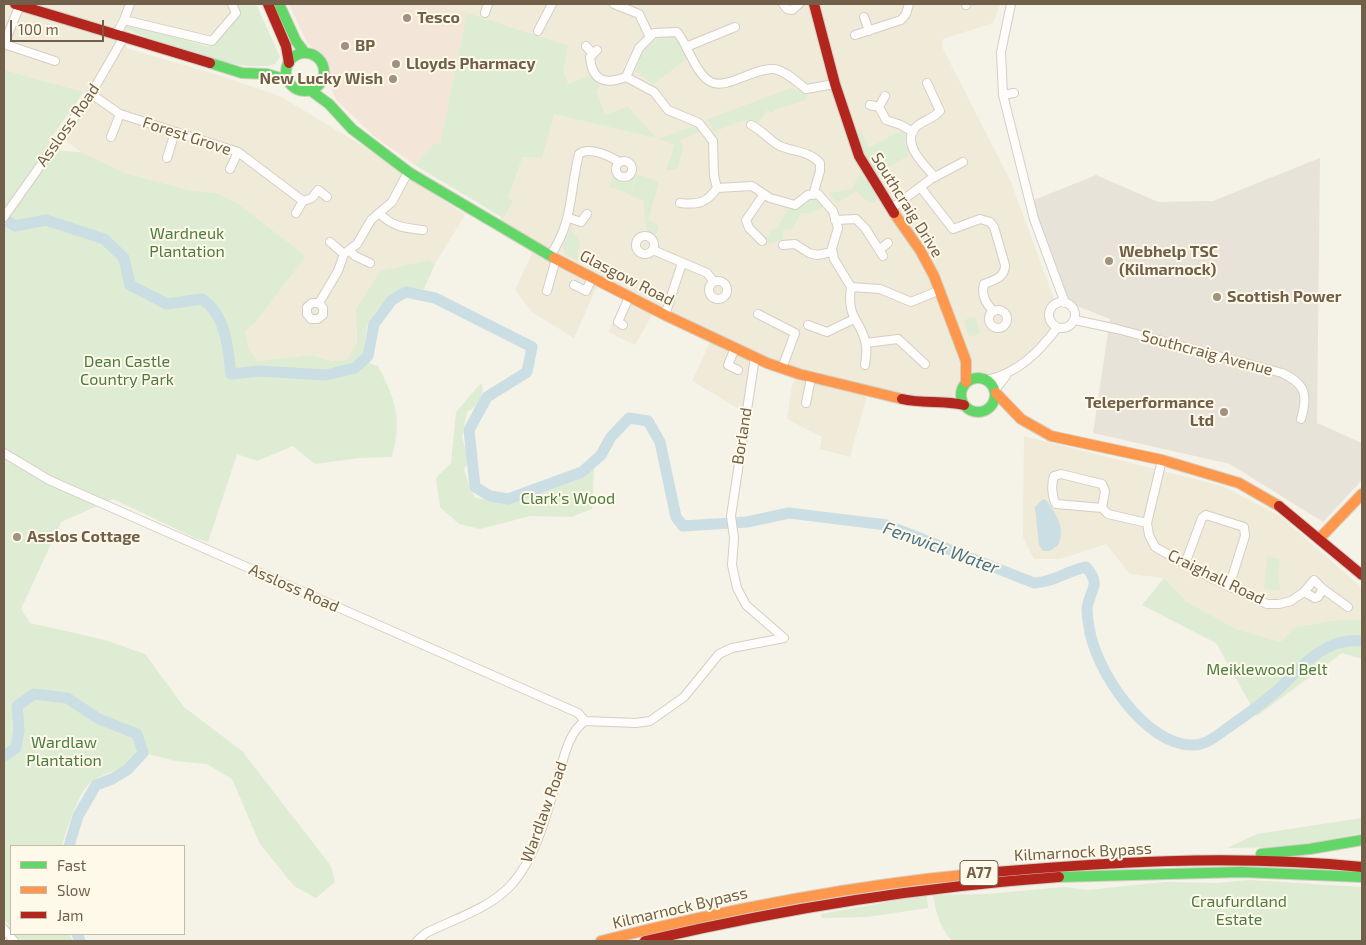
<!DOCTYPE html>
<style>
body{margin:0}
#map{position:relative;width:1366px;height:945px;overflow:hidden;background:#f5f2e8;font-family:"Exo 2",sans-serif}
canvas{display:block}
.frame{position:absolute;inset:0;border:5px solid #715f4a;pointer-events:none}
.legend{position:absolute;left:10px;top:845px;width:175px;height:90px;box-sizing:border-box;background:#fef9e8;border:1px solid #c6bba9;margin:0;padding:6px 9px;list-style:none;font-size:15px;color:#715f4a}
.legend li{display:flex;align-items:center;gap:10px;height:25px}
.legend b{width:25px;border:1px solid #c6bba9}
.scale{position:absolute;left:10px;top:20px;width:94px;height:22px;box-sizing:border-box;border:2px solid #715f4a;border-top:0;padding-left:6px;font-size:15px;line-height:18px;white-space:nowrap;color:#715f4a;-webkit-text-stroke:4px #fef9e8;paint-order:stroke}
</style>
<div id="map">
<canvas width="1366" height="945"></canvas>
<div class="frame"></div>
<ul class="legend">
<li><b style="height:6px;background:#63d668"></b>Fast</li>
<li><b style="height:6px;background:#ff974d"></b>Slow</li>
<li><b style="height:6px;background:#b3261e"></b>Jam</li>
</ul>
<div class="scale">100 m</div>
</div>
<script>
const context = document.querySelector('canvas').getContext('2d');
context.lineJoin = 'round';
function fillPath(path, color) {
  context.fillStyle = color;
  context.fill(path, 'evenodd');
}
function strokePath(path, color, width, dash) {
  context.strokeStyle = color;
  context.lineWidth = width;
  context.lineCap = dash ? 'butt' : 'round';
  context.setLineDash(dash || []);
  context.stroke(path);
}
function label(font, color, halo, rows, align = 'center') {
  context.font = font + ' "Exo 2",sans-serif';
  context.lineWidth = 4;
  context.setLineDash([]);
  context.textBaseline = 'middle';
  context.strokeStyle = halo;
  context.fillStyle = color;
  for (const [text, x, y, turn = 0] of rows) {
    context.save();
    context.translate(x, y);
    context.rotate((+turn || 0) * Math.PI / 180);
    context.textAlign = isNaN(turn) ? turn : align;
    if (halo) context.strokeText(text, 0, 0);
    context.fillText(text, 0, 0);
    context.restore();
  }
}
fillPath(new Path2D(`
 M4 4H238L239 17 215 44 208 47 140 26 125 29 129 30 126 48 225 77 281 97 368 149 465 215 435 264 429 260 380 271 356 309 357 343 348 360 332 361 311 355 258 361 249 350 245 331 256 322 306 256 237 203 216 193 188 190 125 173 88 157 66 141 91 99 84 92 4 70Z
 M436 4H1000L993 23 943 39 942 47 1011 182 1056 304 1049 314 1052 323 1057 328 1018 368 987 380 976 378 970 380 961 391 946 401 868 392 850 457 820 449 822 437 787 419 792 386 798 375 755 357 746 413 692 381 712 338 655 310 635 345 608 332 626 296 599 282 574 338 532 312 515 290 535 247 498 226 523 157 542 158 568 47Z
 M1024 436 1222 486 1280 516 1362 588V620H1337L1296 627 1280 642 1236 629 1187 602 1164 578 1130 574 1106 544 1060 559H1034L1023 537Z`), '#f0ead8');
fillPath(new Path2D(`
 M289 4H436L467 13 440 143H435L415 165 374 136 336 100 328 80 326 61 307 43Z`), '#f3e6d8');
fillPath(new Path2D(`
 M1320 158 1317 423 1362 443V480L1323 522 1230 464 1093 433 1110 319 1077 306 1059 290 1029 202 1096 175 1158 202 1213 201Z`), '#e7e3d9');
fillPath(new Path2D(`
 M238 4H256L280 57 275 64C236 75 163 42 124 29L126 24 140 26 208 47 215 44 238 17Z
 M467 13 568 46 563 71 568 84 589 76 600 86 596 91 605 115 628 107 656 138 554 114 542 158 523 157 508 198 513 201 503 218 415 165 435 143H440Z
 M667 35 677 38 688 58 653 84 635 71C640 54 649 40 667 35Z
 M4 70 84 92 49 141 62 151 80 152 125 173 188 190 216 193 237 203 306 256 256 322 245 331 249 350 258 361 311 355 332 361 347 360 357 343 356 309 380 271 429 260 435 264 424 289 395 292 376 311 367 327 363 355 371 364 378 366C396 401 402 418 392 457L359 458 315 464 293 446 257 461 237 454 208 542 195 538 113 499 61 522 21 609 30 623 105 640 145 654 184 707 242 751 331 866 335 882 316 898 294 886 260 844 232 779 207 764 176 761 136 751C127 774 101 770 87 786 77 798 66 831 62 846H11V928L4 919Z
 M791 88 807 94 806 100 774 110 773 113 767 110 759 122 741 121 713 132 712 126 706 120Z
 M694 126 701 131 680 140 683 148 677 169 666 170 675 145 659 139Z
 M860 129 869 148 902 130 905 131 904 142 909 155 876 175 863 151 858 130Z
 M860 173 878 198 874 203C866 201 862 197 857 191L837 203 829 193 852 189Z
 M637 174 659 182 648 220 659 226 656 234 648 232C643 221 646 211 643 200L630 196Z
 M613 175C622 183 627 180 635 176L630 194 610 187Z
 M815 197 825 206 809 213H801L792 229 783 230V240L766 244 765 238 770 235 771 231 777 228 789 208 798 207Z
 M572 225 573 234 578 237 580 244 576 255 602 270 600 273 564 253 563 245Z
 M975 317 980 333 969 337 964 320Z
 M481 383 483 389 479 404 467 412 462 437 469 461 464 470 470 488 475 498 504 502 526 498 552 486 579 478 594 468 592 509 571 517 530 516 480 529 459 524 440 507 436 478 451 463 456 412Z
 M1268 556 1280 560 1278 572 1280 590 1264 589Z
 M1164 578 1187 602 1236 629 1280 642 1296 627 1337 620H1362V659L1342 653 1257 716 1216 643 1142 605Z
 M1362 818V833L1293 847 1227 848 1257 834Z
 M1249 880 1362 887V941H952C940 928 936 913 933 895L987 894 1064 887 1088 890 1163 882 1218 883Z
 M927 895 928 908 867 917 822 918 821 914Z
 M15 934H68L74 941H21Z`), '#ddecd3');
fillPath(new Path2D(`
 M1043 499 1046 500C1056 513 1066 529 1058 545L1050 551H1043L1039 545 1035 507Z`), '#cadee4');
strokePath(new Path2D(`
 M4 219 15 226 46 220 104 239 124 258 130 285 167 304 202 299C226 315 228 347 231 374L259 371 326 375 355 368 368 356 374 324 392 300 406 292 435 298 532 347 527 372 487 397 469 430 475 487 490 496 508 499 582 472 601 455 611 437 629 418 648 421 660 442 676 517 683 526 747 522 789 513 887 525 1034 583C1055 582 1066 571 1086 567 1102 585 1090 589 1087 608 1087 614 1088 622 1089 627 1095 670 1145 745 1192 745 1204 746 1217 736 1226 729 1245 716 1267 701 1283 685 1304 663 1328 637 1362 641
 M4 756 16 748 19 730 17 706 34 694 67 698 99 719 137 734 143 753 127 770 112 779 96 785 78 816 69 846
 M77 934 80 941`), '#cadee4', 11);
const street = new Path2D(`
 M614 4 639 14 650 37
 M783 4 787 9 792 10 799 4
 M966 4V5
 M1011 4 1001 52 1003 95 1034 219 1065 303
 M485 13 488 4
 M864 17 869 31
 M124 20 212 41 236 13 232 4
 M538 31 552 4
 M116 35 124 20 130 4
 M855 35 901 20 906 14 909 4
 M4 44 55 61
 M4 44 20 5
 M586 46 593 54
 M686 47 735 27
 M597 50 590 57C592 81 605 85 626 77
 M927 83 940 111C933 119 924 120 917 126 899 142 925 166 935 177
 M835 84 806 89C797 82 786 71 774 69 755 67 727 90 711 82 696 75 688 45 677 32L654 33 639 48 626 77 654 92 668 110 699 123 713 141 714 176 717 188 752 186 770 198 795 205 808 195 818 194 833 211 838 228 832 248 834 259 851 287 880 289 911 302 940 290
 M91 94 120 114 238 152 303 201 296 213
 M1003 95 1014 93
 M870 105 879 107 886 120 901 125 913 132
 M879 107 885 96
 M751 125C762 130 770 141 780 146 794 152 809 151 820 163V171L813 195
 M111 137 120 114
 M167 158 175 132
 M616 169a8 8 0 1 1 16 0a8 8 0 1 1-16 0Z
 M230 169 238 152
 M921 188 953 229 980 219 990 222 994 227 1005 265C1005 278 994 280 984 284 981 296 986 303 993 311
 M303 201 312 198 318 190 327 197
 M680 203C698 205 707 203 717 188
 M892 208 931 179 963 162
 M379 213C393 227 404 228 423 230
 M4 217 91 94 124 37
 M569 218 581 222 587 214
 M835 220 856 219 865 228 883 256
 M636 245a9 9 0 1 1 18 0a9 9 0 1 1-18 0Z
 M762 241 749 228 746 220 764 194
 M330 242 344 254
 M783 245 795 244 809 253 817 255 832 252
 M349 250 355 256 370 263
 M653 250 707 273 714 282
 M879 250 888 243
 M550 256C574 221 569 193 579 154 589 146 610 156 619 162
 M709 290a9 9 0 1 1 18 0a9 9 0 1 1-18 0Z
 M574 285 586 291 592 278
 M851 287C846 320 862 320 866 345 867 352 866 358 865 365
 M547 291 556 259
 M1049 315a13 13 0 1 1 26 0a13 13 0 1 1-26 0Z
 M319 303 323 308V315L318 319H311L307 314V307L312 303H319L338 271 344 254 357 244 371 220 392 202 408 172
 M989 319a9 9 0 1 1 18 0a9 9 0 1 1-18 0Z
 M758 314 795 333 782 368
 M665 315 682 263
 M1075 320 1117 329 1282 373C1306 384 1308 395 1301 419
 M623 325 618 322 629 297
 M808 325 827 332 854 319
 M866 343 898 339 925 364
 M735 348 728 365 738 370
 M987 380C1018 373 1039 352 1057 328
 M995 390 1006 376
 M806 403 811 378
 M4 453 49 480 578 713 585 721
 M1162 460 1147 523 1149 535 1155 547 1209 577 1267 604H1279L1291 601 1304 592 1314 580 1323 589 1318 597 1315 598 1304 592
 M1102 508 1105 491 1102 484 1061 474 1054 476C1051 484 1052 497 1056 504L1102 508 1108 514 1147 523
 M1185 564 1202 518 1206 515 1244 527 1245 536 1229 587
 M1323 589 1348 607
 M585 721 636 723 650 721 684 697 719 654 732 648 784 638 746 605 737 588 732 565 734 538 731 516 755 357
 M4 929 14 941
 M417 941 426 933C454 919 491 908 512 884 536 857 546 816 556 783 563 763 567 733 585 721`);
const fast = new Path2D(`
 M279 4 296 41 305 53
 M286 72a19 19 0 1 1 38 0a19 19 0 1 1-38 0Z
 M210 63 242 73 267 74 288 80
 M310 90 329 104 352 129 410 173 554 258
 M961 395a17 17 0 1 1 34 0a17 17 0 1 1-34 0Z
 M1261 854 1310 849 1362 840
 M1059 877 1241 872 1362 877`);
const slow = new Path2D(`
 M894 213 920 250 934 276 966 361V382
 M554 258 665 315 767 363 799 374 902 399
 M996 393 1021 419 1051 436 1162 460 1239 483 1279 506
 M1319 539 1362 494
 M601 941C724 910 847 886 973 874`);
const jam = new Path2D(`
 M15 4 210 63
 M268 4 286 46 289 63
 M814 4 835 84 859 156 894 213
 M902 399C923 404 943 400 964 405
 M1279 506 1362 575
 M973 874C1102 862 1233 854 1362 867
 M645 941C782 909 919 887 1059 877`);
strokePath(street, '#d4cec5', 10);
strokePath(fast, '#d3cec3', 12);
strokePath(slow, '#d3cec3', 12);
strokePath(jam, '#d3cec3', 12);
strokePath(street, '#fefdfc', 8);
strokePath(fast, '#63d668', 10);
strokePath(slow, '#ff974d', 10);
strokePath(jam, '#b3261e', 10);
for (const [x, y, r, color] of [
 [407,18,5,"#9f9281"],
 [345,46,5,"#9f9281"],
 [396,64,5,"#9f9281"],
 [393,79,5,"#9f9281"],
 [1109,261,5,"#9f9281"],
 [1217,297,5,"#9f9281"],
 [1224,412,5,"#9f9281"],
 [17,537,5,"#9f9281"]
]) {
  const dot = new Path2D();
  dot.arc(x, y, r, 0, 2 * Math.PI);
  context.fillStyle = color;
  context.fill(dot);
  strokePath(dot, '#fef9e8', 2);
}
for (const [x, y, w] of [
 [979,873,38]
]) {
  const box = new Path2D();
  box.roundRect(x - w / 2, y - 12.5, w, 25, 4);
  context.fillStyle = '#fef9e8';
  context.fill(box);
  strokePath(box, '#715f4a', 1);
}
label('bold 15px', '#715f4a', null, [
 ["A77",979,873]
]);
label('bold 16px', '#715f4a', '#fef9e8', [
 ["Tesco",417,18],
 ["BP",355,46],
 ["Lloyds Pharmacy",406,64],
 ["New Lucky Wish",383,79,"right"],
 ["Webhelp TSC",1119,252],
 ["(Kilmarnock)",1119,270],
 ["Scottish Power",1227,297],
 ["Teleperformance",1214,403,"right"],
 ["Ltd",1214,421,"right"],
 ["Asslos Cottage",27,537]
], 'left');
label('16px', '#715f4a', '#fef9e8', [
 ["Assloss Road",68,125,-55],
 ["Forest Grove",187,136,18],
 ["Southcraig Drive",907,205,58],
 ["Glasgow Road",627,278,27],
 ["Southcraig Avenue",1207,353,15],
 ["Borland",742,436,-81],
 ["Craighall Road",1216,577,26],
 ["Assloss Road",294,588,24],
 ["Wardlaw Road",544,812,-70],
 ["Kilmarnock Bypass",1083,852,-3],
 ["Kilmarnock Bypass",680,908,-13]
]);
label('16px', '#4c7c45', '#fef9e8', [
 ["Wardneuk",187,234],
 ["Plantation",187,252],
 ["Dean Castle",127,362],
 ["Country Park",127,380],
 ["Clark's Wood",568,499],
 ["Meiklewood Belt",1267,670],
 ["Wardlaw",64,743],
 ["Plantation",64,761],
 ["Craufurdland",1239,902],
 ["Estate",1239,920]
]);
label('italic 18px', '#48738a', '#fef9e8', [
 ["Fenwick Water",941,548,20]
]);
</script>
